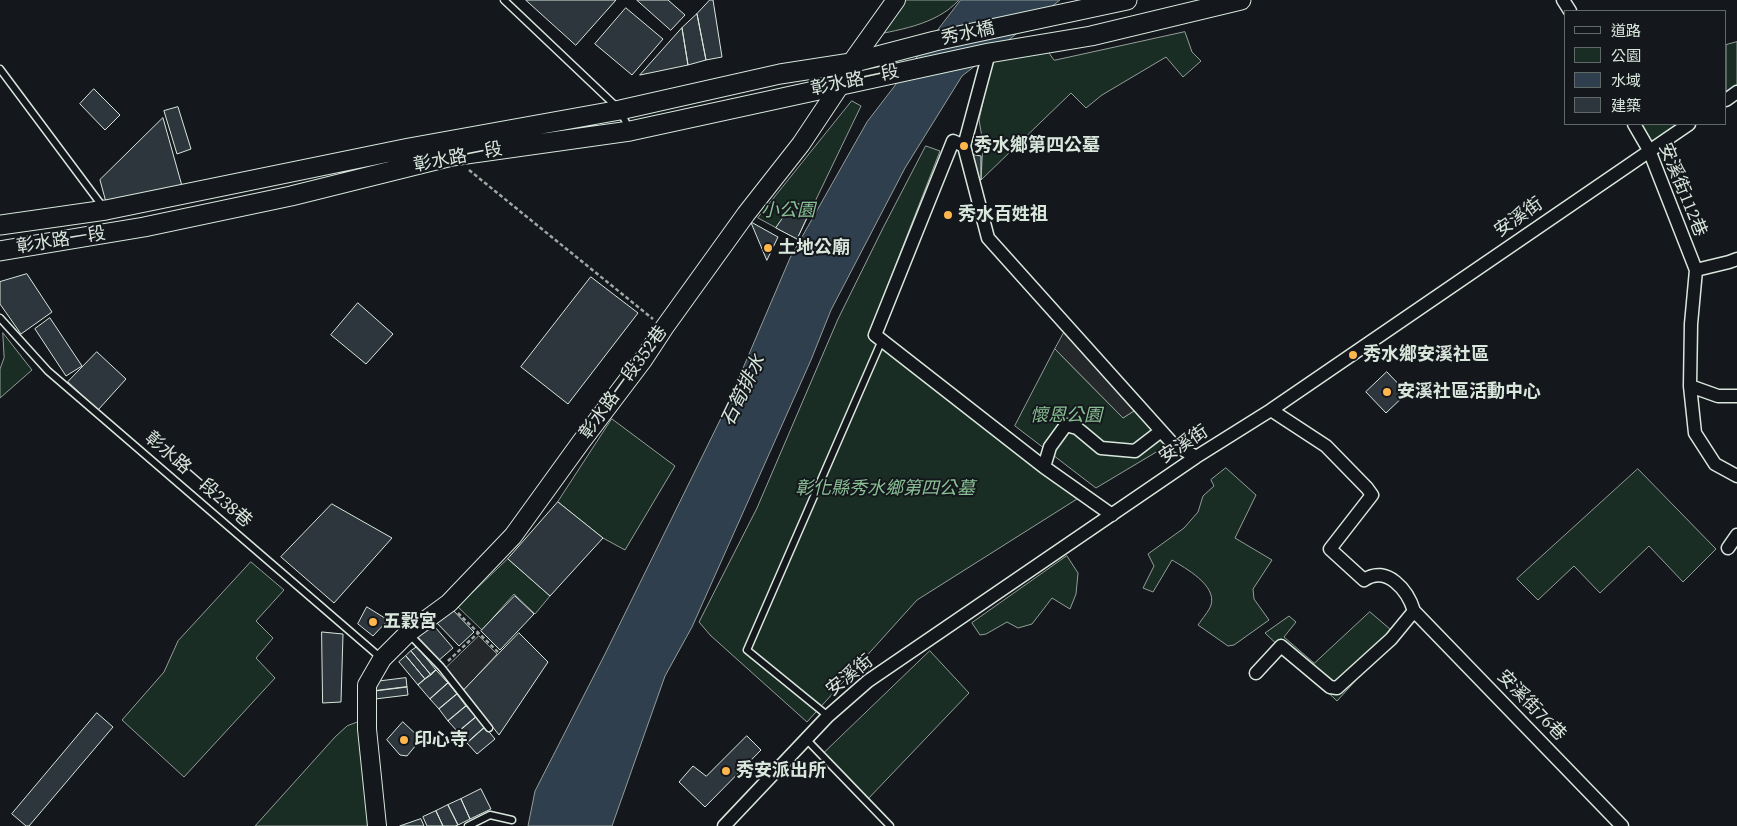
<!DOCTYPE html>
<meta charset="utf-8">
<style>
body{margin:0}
#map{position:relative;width:1737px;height:826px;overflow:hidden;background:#14181c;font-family:"Source Serif 4","Noto Sans TC",serif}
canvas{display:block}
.legend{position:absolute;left:1564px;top:10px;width:162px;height:115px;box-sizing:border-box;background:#14181c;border:1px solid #626a69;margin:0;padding:6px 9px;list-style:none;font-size:15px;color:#d8e6dc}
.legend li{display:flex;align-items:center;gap:10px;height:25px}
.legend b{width:25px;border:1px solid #626a69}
</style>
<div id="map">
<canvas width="1737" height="826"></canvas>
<ul class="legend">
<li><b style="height:6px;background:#14181c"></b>道路</li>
<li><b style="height:14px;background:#1a2d24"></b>公園</li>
<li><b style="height:14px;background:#2f3f4d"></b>水域</li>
<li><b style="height:14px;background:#2c363c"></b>建築</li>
</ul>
</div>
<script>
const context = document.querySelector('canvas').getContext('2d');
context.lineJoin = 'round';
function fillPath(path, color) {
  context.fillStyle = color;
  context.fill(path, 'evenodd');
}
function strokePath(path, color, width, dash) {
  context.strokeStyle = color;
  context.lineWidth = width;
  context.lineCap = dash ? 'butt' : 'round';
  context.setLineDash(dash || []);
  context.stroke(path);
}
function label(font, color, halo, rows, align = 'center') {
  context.font = font + ' "Source Serif 4","Noto Sans TC",serif';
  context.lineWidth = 4;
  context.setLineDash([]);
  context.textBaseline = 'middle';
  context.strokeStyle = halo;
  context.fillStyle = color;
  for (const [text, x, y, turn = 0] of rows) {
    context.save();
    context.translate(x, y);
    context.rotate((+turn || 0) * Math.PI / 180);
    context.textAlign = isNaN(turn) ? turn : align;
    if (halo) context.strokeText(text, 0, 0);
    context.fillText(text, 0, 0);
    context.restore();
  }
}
const green = new Path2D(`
 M895 0H959C935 26 897 30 864 37Z
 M1185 32 1192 52 1201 61 1183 77 1166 57 1102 95 1086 108 1071 93 981 180 983 143 979 120 993 56 1044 46 1054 60Z
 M1737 42V89L1726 96V45Z
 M852 101 861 106 797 239 758 218Z
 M1638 124H1685L1657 143 1649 141Z
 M926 146 940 151 868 336 1077 499 917 600 807 722 710 635 711 636 699 622 757 508 838 319 883 228Z
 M3 333 32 370 0 398V369L4 358Z
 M1055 349 1123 418 1137 409 1168 445 1096 488 1015 426Z
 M612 419 675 466 625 550 603 538 558 502Z
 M1226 468 1256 495 1235 538 1272 560 1253 589 1254 599 1269 620 1234 645 1228 646 1198 625C1202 619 1209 611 1211 605 1217 585 1185 568 1172 560L1153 592 1143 588 1154 566 1148 554 1184 528 1198 512 1203 496 1214 486 1211 480Z
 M1638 469 1716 549 1683 582 1649 546 1600 593 1574 566 1538 600 1517 579Z
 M1067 556 1078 573 1076 594 1070 609 1052 598 1032 624 1018 628 1007 622 986 634 980 635 972 623Z
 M508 559 550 596 535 614 514 594 482 630 458 607Z
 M251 562 284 590 256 621 273 638 256 658 275 678 184 777 122 720 164 672 178 641Z
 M1370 612 1397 635 1337 701 1265 633 1289 616 1296 622 1284 637 1314 663Z
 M930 651 969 693 867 800 823 754Z
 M361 721 372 826H255L335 737 347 726Z`);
fillPath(green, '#1a2d24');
strokePath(green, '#939e99', 1);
const parking = new Path2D(`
 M1066 329 1137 409 1123 418 1055 349Z
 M479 636 497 654 464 690 446 668Z`);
fillPath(parking, '#24282b');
strokePath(parking, '#939e99', 1);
const water = new Path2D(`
 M961 0H1060L962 76 905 168 831 310 811 360 692 627 665 676 612 826H528L535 791 605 654 726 408 790 258 867 122Z`);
fillPath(water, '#2f3f4d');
strokePath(water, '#939e99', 1);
const building = new Path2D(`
 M526 0H616L576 45Z
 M637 0H668L685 15 671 30Z
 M710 0H713L722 57 706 60 697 14Z
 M626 8 663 39 632 75 595 44Z
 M697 14 706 60 688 65 682 28Z
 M682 28 688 65 640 75Z
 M94 89 120 115 105 130 80 104Z
 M178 107 191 149 177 154 164 111Z
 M163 118 182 186 107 206 100 180Z
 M970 154 981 156V180L975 179Z
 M794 202 811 209 797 239 776 228Z
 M751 222 778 237 767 260Z
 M27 274 52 312 21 334 0 304V282Z
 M591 277 638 313 568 404 521 367Z
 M358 303 393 334 366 364 331 335Z
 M50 318 82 366 66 376 35 329Z
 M97 352 126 379 98 410 68 382Z
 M1387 372 1407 393 1386 413 1366 392Z
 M558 502 603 538 550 596 508 559Z
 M332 504 392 538 334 603 281 557Z
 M515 596 534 614 500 650 481 631Z
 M367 607 388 620 373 636 358 624Z
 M450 607 474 632 459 646 435 621Z
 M430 621 453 648 438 661 415 634Z
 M322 632 343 634 341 702 323 703Z
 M519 633 548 662 499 735 464 690Z
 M417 647 436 670 431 675 411 651Z
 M411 651 431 675 425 679 406 656Z
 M406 656 425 679 418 685 399 662Z
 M436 670 448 683 430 699 418 685Z
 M406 678 407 687 375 691 374 682Z
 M448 683 457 694 439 709 430 699Z
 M407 687 408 695 375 699V691Z
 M457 694 466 706 448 721 439 709Z
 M466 706 476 717 458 732 448 721Z
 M97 713 113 727 29 826H26L12 814Z
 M476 717 485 727 467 743 458 732Z
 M403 722 421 739 407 756 400 755 387 740Z
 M485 727 495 739 477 754 467 743Z
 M747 736 761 750 705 807 679 782 693 766 706 776Z
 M481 789 491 809 470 819 461 799Z
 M461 799 470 819 458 825 448 805Z
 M448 805 458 825 455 826H443L436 811Z
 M436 811 443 826H427L423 817Z
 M421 819 424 826H400Z`);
fillPath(building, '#2c363c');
strokePath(building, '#d8e6dc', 1);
const lane = new Path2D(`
 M504 0 620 110 629 129
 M0 69 103 207
 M0 318 48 371 381 658
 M409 634 441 667 489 728
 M828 716 747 650 882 340
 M806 739 890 826
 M468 826 490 815 512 820`);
const street = new Path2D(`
 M1563 0 1570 11
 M989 53 964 146 988 238 1172 443 1196 457
 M1726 100 1737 92
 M1634 124 1649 150 1696 270 1691 324 1690 386 1695 433 1715 464 1737 476
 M964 146 953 141 875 335 1044 467 1112 515
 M1696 270 1729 262 1737 259
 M1690 386 1718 396H1737
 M1271 410 1326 446 1367 488 1372 495 1330 549 1364 580C1387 564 1408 591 1414 611L1622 826
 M1044 467 1050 447 1066 425 1077 428 1101 448 1135 451 1161 431
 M1728 548 1737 535
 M1256 673 1281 646 1330 687 1337 688 1391 639 1414 611
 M724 826 828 716 868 681 1196 457 1271 410 1689 124`);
const secondary = new Path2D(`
 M377 826 367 729V685L382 659 408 633 449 603 513 536 581 442 643 360 664 328 746 214 801 144 841 84 851 63 896 0`);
const primary = new Path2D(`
 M0 225 106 210 409 148 620 110 780 74 851 63 935 41 1127 0
 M0 251 144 227 291 196 452 156 630 131 989 53 1091 36 1241 0`);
strokePath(lane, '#d8e6dc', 9);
strokePath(street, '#d8e6dc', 15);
strokePath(secondary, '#d8e6dc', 20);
strokePath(primary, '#d8e6dc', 21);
strokePath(new Path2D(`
 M469 170 653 319
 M458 613 498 652
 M448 661 478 633`), '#9da8a2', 2.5, [4, 2.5]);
strokePath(lane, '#14181c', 6);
strokePath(street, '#14181c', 12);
strokePath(secondary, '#14181c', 18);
strokePath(primary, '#14181c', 19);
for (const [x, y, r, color] of [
 [964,146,5,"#ffb74d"],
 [948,215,5,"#ffb74d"],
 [768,248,5,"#ffb74d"],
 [1353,355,5,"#ffb74d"],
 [1387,392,5,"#ffb74d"],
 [373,622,5,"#ffb74d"],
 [404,740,5,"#ffb74d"],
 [726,771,5,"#ffb74d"]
]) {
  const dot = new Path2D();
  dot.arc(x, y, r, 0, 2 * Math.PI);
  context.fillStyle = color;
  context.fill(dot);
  strokePath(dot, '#14181c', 2);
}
label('18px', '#d8e6dc', '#14181c', [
 ["秀水橋",968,34,-12],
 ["彰水路一段",855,81,-12],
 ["彰水路一段",458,158,-11],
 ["安溪街112巷",1682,190,68],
 ["安溪街",1519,218,-35],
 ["彰水路一段",61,241,-9],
 ["彰水路一段352巷",624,383,-54],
 ["安溪街",1184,445,-33],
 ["彰水路一段238巷",198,480,41],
 ["安溪街",850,676,-39],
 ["安溪街76巷",1531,706,46]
]);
label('bold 18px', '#d8e6dc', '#14181c', [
 ["秀水鄉第四公墓",974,146],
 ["秀水百姓祖",958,215],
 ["土地公廟",778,248],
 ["秀水鄉安溪社區",1363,355],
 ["安溪社區活動中心",1397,392],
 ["五穀宮",383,622],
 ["印心寺",414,740],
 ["秀安派出所",736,771]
], 'left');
label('italic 18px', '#8ac095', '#14181c', [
 ["小公園",788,211],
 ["懷恩公園",1066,416],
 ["彰化縣秀水鄉第四公墓",885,489]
]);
label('italic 19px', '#d8e6dc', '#14181c', [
 ["石筍排水",744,391,-64]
]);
</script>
